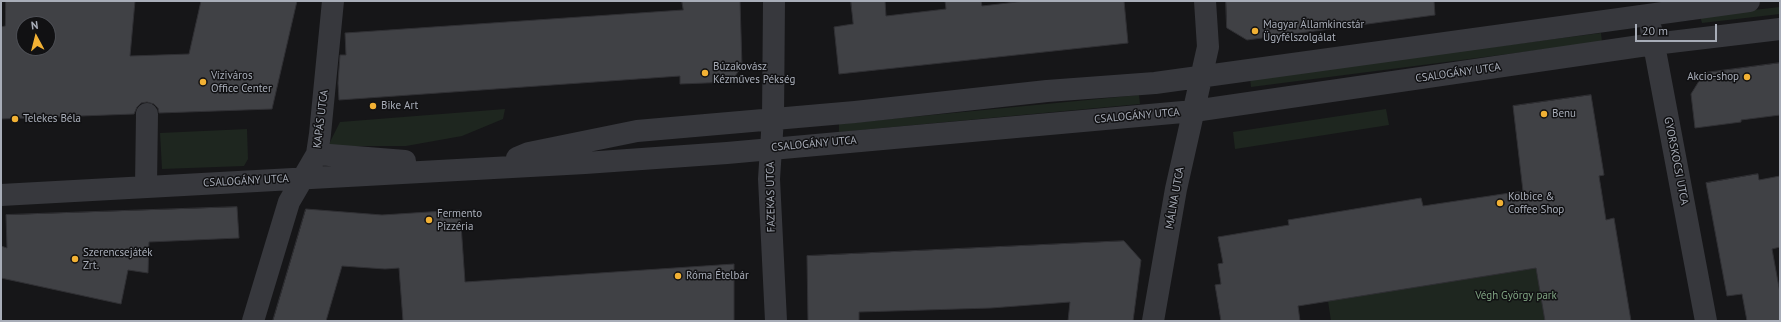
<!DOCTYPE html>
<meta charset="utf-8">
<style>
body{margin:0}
#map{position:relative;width:1781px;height:322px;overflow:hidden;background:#161618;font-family:"PT Sans",sans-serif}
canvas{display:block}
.frame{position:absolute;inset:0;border:2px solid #a8adb8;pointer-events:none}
.north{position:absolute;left:16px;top:16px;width:40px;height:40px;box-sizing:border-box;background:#111113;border:1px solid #4d4f55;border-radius:50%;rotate:353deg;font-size:11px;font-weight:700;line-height:16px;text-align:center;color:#a8adb8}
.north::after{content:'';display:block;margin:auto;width:14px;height:18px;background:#f2b134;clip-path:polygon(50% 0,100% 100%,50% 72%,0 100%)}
.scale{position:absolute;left:1635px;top:24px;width:82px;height:18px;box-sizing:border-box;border:2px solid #a8adb8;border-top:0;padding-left:5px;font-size:12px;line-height:14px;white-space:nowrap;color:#a8adb8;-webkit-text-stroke:3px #111113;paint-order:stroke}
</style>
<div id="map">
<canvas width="1781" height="322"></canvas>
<div class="frame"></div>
<div class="north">N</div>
<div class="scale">20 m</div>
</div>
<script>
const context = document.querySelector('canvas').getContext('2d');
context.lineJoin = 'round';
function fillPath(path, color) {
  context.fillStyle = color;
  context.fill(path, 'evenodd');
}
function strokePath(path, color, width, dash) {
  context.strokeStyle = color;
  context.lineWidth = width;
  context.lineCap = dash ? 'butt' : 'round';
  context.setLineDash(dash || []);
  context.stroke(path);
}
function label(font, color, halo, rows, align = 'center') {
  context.font = font + ' "PT Sans",sans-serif';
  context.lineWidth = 3;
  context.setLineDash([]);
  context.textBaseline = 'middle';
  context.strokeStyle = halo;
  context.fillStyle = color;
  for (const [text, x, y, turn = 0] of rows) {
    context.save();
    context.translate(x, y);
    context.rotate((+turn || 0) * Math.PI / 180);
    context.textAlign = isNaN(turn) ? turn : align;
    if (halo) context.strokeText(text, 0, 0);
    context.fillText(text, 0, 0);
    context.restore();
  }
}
fillPath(new Path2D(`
 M1780 7V14L1702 23 1700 16Z
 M1601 33 1602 42 1251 87 1250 78Z
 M1139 95 1140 104 839 132V124Z
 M505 109 503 119 462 136 406 146H328L340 122Z
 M1386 109 1389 125 1235 149 1233 132Z
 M247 129 248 159 244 166 162 169 160 133Z
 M1536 268 1545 321H1331L1328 301Z`), '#1e261f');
const building = new Path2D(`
 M6 1H135L130 56 189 54 201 1H297L272 109 159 113 158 108 154 104 147 102 141 103 137 107 134 114 1 119V27L5 26ZM24 24H48V48H24Z
 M682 1H740L742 66 731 82 680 84V76L339 100 338 83 340 55H346L345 33 683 10Z
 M851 1H885L886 16 946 9 945 1H981L982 6 1025 1H1124L1128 43 839 74 834 27 853 24Z
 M1226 1H1434L1435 15 1247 40 1227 28Z
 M1780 63V115L1741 120V122L1695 128 1691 94 1704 73Z
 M1591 95 1604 175 1599 176 1606 220 1614 218 1631 321H1545L1536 268 1298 306 1300 321H1221L1215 285 1221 284 1218 264 1223 263 1218 237 1289 225 1288 220 1421 198 1423 206 1523 191 1513 106Z
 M1758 174 1759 180 1780 176V247L1772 249 1780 293V321H1747L1742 294 1727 296 1706 183Z
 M237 207 239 238 149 242 148 273 128 270 121 304 1 278V246L7 248 6 215Z
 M306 209 382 215 460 210 465 282 734 264V321H403L399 268 385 269 342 266 326 321H273Z
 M1124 241 1141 260 1133 321H1068L1070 302 991 308 859 312V321H808L807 256Z`);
fillPath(building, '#404145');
strokePath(building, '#303034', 1);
strokePath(new Path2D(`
 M774 1 773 118 769 179 776 321
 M1651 29 1706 321
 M317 154 405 161
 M517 158 529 153 637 131 855 112 1047 91 1155 83 1749 1
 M146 186 147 114
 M1 195 585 163 727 153 1194 111 1654 44 1780 29
 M253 321 289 202 317 154 320 134 333 1
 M1153 321 1176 189 1208 47 1205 1`), '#37383d', 22);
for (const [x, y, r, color] of [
 [1255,31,4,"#f2b134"],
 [705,73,4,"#f2b134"],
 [1747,77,4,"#f2b134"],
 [203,82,4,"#f2b134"],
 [373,106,4,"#f2b134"],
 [1544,114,4,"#f2b134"],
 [15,119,4,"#f2b134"],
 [1500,203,4,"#f2b134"],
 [429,220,4,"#f2b134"],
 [75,259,4,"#f2b134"],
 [678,276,4,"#f2b134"]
]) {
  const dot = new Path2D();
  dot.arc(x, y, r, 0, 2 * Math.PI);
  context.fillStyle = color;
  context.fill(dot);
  strokePath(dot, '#111113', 1.5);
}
label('11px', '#a8adb8', '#111113', [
 ["Magyar Államkincstár",1263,25],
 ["Ügyfélszolgálat",1263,38],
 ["Búzakovász",713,67],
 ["Kézműves Pékség",713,80],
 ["Víziváros",211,76],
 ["Office Center",211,89],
 ["Akcio-shop",1739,77,"right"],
 ["Bike Art",381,106],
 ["Benu",1552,114],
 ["Telekes Béla",23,119],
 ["Kolbice &",1508,197],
 ["Coffee Shop",1508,210],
 ["Fermento",437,214],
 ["Pizzéria",437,227],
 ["Szerencsejáték",83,253],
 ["Zrt.",83,266],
 ["Róma Ételbár",686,276]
], 'left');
label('11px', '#a8adb8', '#111113', [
 ["CSALOGÁNY UTCA",1458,73,-8],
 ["CSALOGÁNY UTCA",1137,116,-5],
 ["KAPÁS UTCA",321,119,-83],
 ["CSALOGÁNY UTCA",814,144,-5],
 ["GYORSKOCSI UTCA",1676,161,79],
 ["CSALOGÁNY UTCA",246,181,-3],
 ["FAZEKAS UTCA",771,197,-91],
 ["MÁLNA UTCA",1175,198,-80]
]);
label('11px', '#7fa381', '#111113', [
 ["Végh György park",1516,296]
]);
</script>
